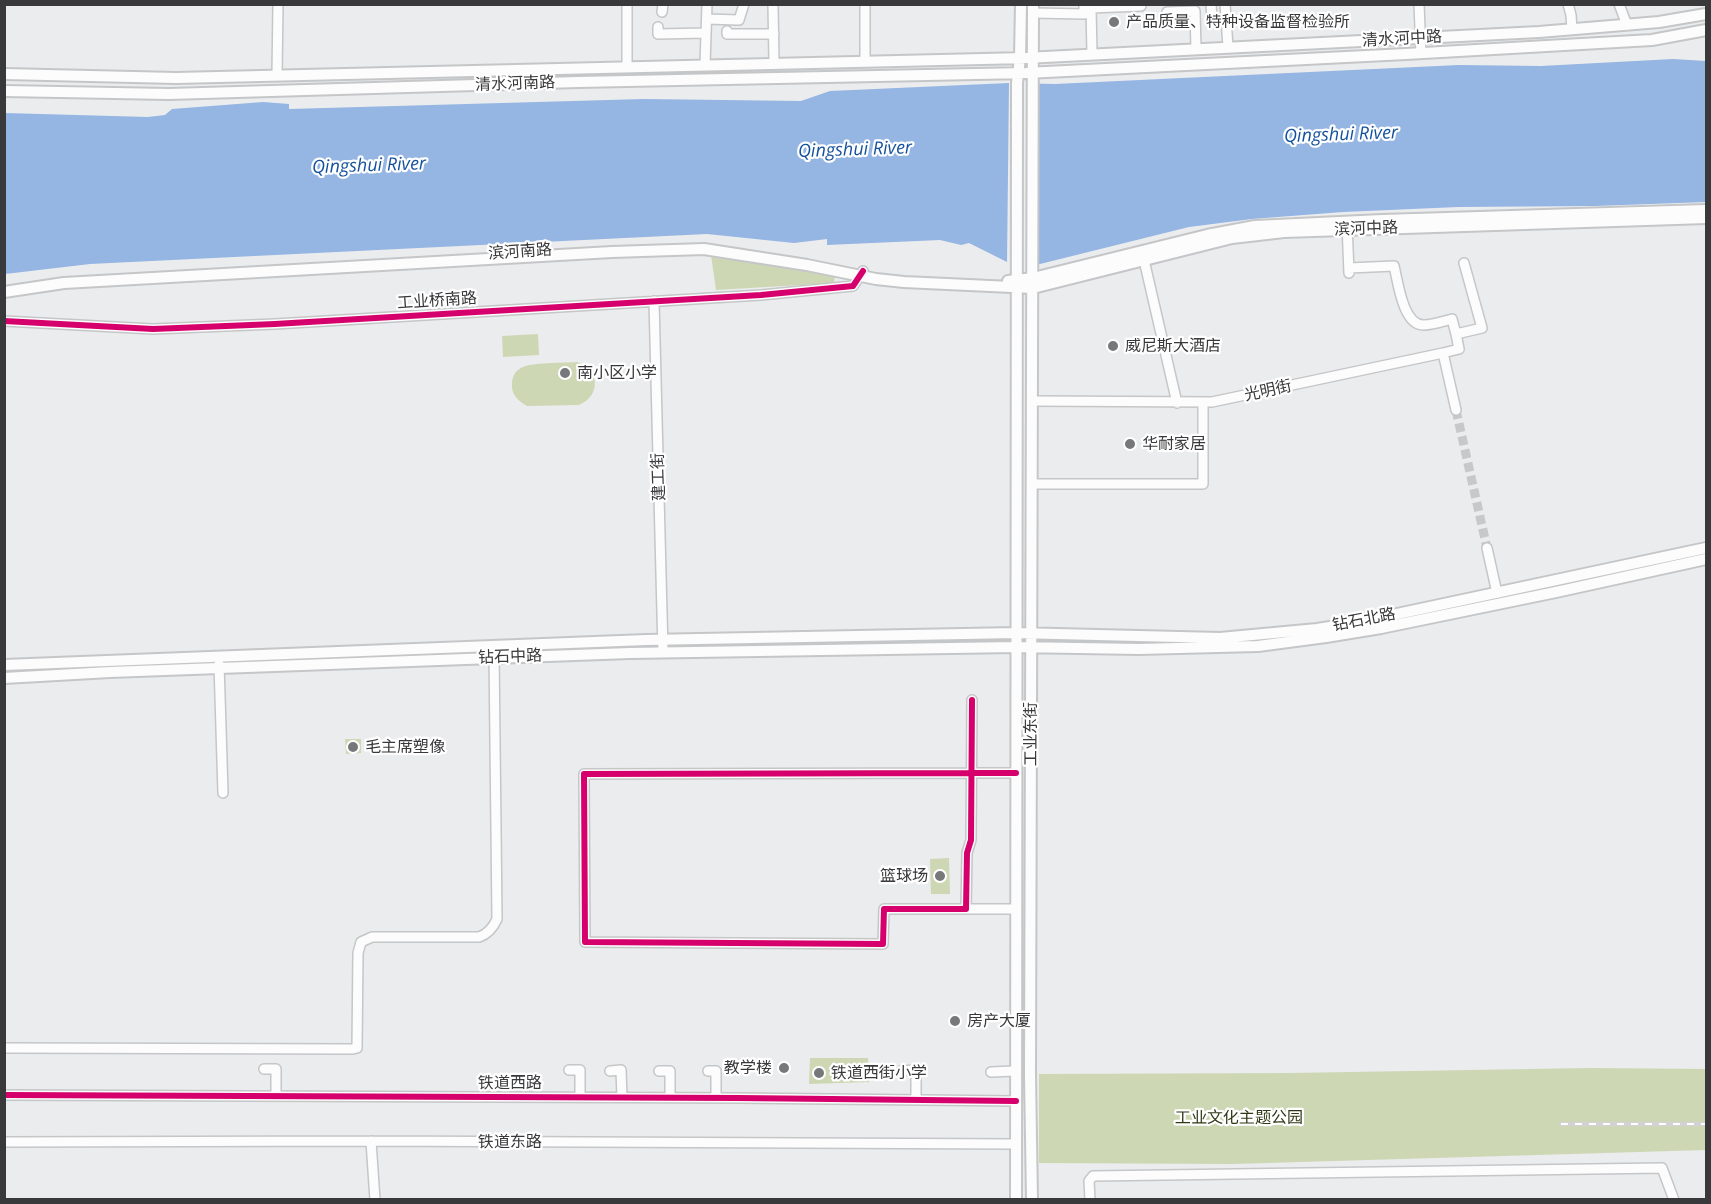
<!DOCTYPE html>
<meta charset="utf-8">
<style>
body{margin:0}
#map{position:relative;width:1711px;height:1204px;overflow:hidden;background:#ebecee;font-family:"Open Sans",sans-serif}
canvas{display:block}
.frame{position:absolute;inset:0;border:6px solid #39393b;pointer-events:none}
</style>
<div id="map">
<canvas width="1711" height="1204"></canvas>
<div class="frame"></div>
</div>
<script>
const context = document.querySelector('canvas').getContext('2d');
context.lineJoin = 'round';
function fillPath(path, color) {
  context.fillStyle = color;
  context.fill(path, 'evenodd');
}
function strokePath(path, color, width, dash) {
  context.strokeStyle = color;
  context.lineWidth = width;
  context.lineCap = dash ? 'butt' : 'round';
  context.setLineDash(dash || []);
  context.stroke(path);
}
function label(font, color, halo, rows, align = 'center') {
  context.font = font + ' "Open Sans","Noto Sans SC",sans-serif';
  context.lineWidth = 4.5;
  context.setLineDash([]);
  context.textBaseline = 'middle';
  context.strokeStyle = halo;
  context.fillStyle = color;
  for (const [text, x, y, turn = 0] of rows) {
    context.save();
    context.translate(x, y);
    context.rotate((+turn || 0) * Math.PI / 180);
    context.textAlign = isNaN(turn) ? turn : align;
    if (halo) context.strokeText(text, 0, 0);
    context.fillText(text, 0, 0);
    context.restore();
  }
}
fillPath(new Path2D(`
 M711 255 765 262 835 275 834 283 716 290Z
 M538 334 539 355 503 357 502 336Z
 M577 362C600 369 601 396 579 405L527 406C518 401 511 394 512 384 512 377 515 371 521 368 531 362 564 363 577 362Z
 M345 739H361V753L346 754Z
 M949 858 950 894H931L930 859Z
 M810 1058H868L869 1082 809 1084Z
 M1591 1068 1706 1069V1150L1233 1164 1039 1163V1074L1290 1073Z`), '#cdd7b4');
fillPath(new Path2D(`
 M1673 59 1706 61V202L1595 206 1458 207 1343 212 1252 219 1189 227 1040 264 1009 263 969 243 961 245 940 240 827 245V239L794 243 707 234 90 264 5 274V113L148 117 165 115 172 109 263 102 289 104V109L644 99 801 101 830 91 1009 83 1055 84 1459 65 1541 66Z`), '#95b5e3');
fillPath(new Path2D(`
 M1009 83H1039L1036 267 1007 265Z`), '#ebecee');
strokePath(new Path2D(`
 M1456 410 1487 548`), '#c7c8ca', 9, [9, 4.5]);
const minor = new Path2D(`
 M773 4 774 63
 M865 4V61
 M1211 4 1212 20 1226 19
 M1225 4 1228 47
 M1419 4 1421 53
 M1568 4 1571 15 1572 29
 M1619 4 1627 25
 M662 12 663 4
 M1167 12 1195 11 1196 49
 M1033 13 1084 14V4
 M707 19 739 20 744 4
 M658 27V34L706 33
 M727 31V34H774
 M1092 54 1091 8 1141 6
 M705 65 707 4
 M627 67V4
 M277 75 278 4
 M1347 224 1349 273
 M1144 260 1177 403
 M1349 268 1394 266C1398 282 1403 326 1424 325 1433 325 1444 321 1452 319L1456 334 1482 328 1464 263
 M654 301 663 652
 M4 321 153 329 275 324 761 295 853 286 863 271
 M1443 353 1459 349 1456 334
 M1032 401 1212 402 1443 353 1456 410
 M1032 484H1203V403
 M1487 548 1497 593
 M219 664 223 793
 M972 700 971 840 967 853 966 909H884L883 944 585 942 584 774 972 773H1016
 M966 909H1016
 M4 1048 353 1049 357 1048 358 953 361 942 372 937H479C488 934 493 928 497 919L494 653
 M264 1069H276V1096
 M569 1070H580V1097
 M610 1071 621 1070 622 1097
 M659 1071H670V1097
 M708 1071H716V1098
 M901 1071 916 1070V1100
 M991 1072 1015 1071
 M4 1095 738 1098 1016 1101
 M371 1141 375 1200
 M4 1142 371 1141 1016 1144
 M1090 1200 1089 1181 1093 1176 1662 1168 1674 1200`);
const major = new Path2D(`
 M4 74 176 78 1025 58 1539 32 1659 22 1706 14
 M4 91 169 94 578 82 1026 73 1406 54 1652 40 1706 30
 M1008 281 1033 278 1207 235 1255 226 1382 220 1706 210
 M4 292 64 283 612 252 704 249 807 265 876 279 904 282 1033 288 1232 238 1284 232 1706 218
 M4 665 646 640 1016 633 1220 638 1317 629 1355 623 1706 548
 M4 678 110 672 630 653 1016 647 1139 649 1258 646 1326 637 1381 628 1556 592 1706 559
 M1016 1200 1017 83 1020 58 1021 4
 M1032 1200 1030 1075 1033 4`);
strokePath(minor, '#c5c6c8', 12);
strokePath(major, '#c5c6c8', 14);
strokePath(minor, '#fcfcfc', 9);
strokePath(major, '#fcfcfc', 10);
const rail = new Path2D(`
 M1561 1124H1706`);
strokePath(rail, '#d2d2d4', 4.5);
strokePath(rail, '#fff', 2, [7]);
strokePath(new Path2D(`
 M4 321 153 329 275 324 761 295 853 286 863 271
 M972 700 971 840 967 853 966 909H884L883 944 585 942 584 774 972 773H1016
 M4 1095 738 1098 1016 1101`), '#d6006c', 6);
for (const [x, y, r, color] of [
 [1114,22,6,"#77787a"],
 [1113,346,6,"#77787a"],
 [565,373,6,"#77787a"],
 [1130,444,6,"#77787a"],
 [353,747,6,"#77787a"],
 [940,876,6,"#77787a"],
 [955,1021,6,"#77787a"],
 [784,1068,6,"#77787a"],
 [819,1073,6,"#77787a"]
]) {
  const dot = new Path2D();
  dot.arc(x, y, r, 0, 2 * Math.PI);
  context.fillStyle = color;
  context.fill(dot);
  strokePath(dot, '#fff', 2);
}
label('16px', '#39393b', '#fff', [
 ["产品质量、特种设备监督检验所",1126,22],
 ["威尼斯大酒店",1125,346],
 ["南小区小学",577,373],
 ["华耐家居",1142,444],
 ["毛主席塑像",365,747],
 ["篮球场",928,876,"right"],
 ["房产大厦",967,1021],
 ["教学楼",772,1068,"right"],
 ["铁道西街小学",831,1073]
], 'left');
label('16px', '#39393b', '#fff', [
 ["清水河中路",1402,39,-3],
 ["清水河南路",515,84,-2],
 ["滨河中路",1366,229,-2],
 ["滨河南路",520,252,-4],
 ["工业桥南路",437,301,-4],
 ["光明街",1268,391,-12],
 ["建工街",659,477,-92],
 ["钻石北路",1364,620,-11],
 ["钻石中路",510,657,-2],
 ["工业东街",1031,734,-90],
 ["铁道西路",510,1083],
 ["铁道东路",510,1142]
]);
label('16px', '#303816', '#fff', [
 ["工业文化主题公园",1239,1118]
]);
label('italic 18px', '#14519d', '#fff', [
 ["Qingshui River",1341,135,-2],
 ["Qingshui River",855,150,-2],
 ["Qingshui River",369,166,-2]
]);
</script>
